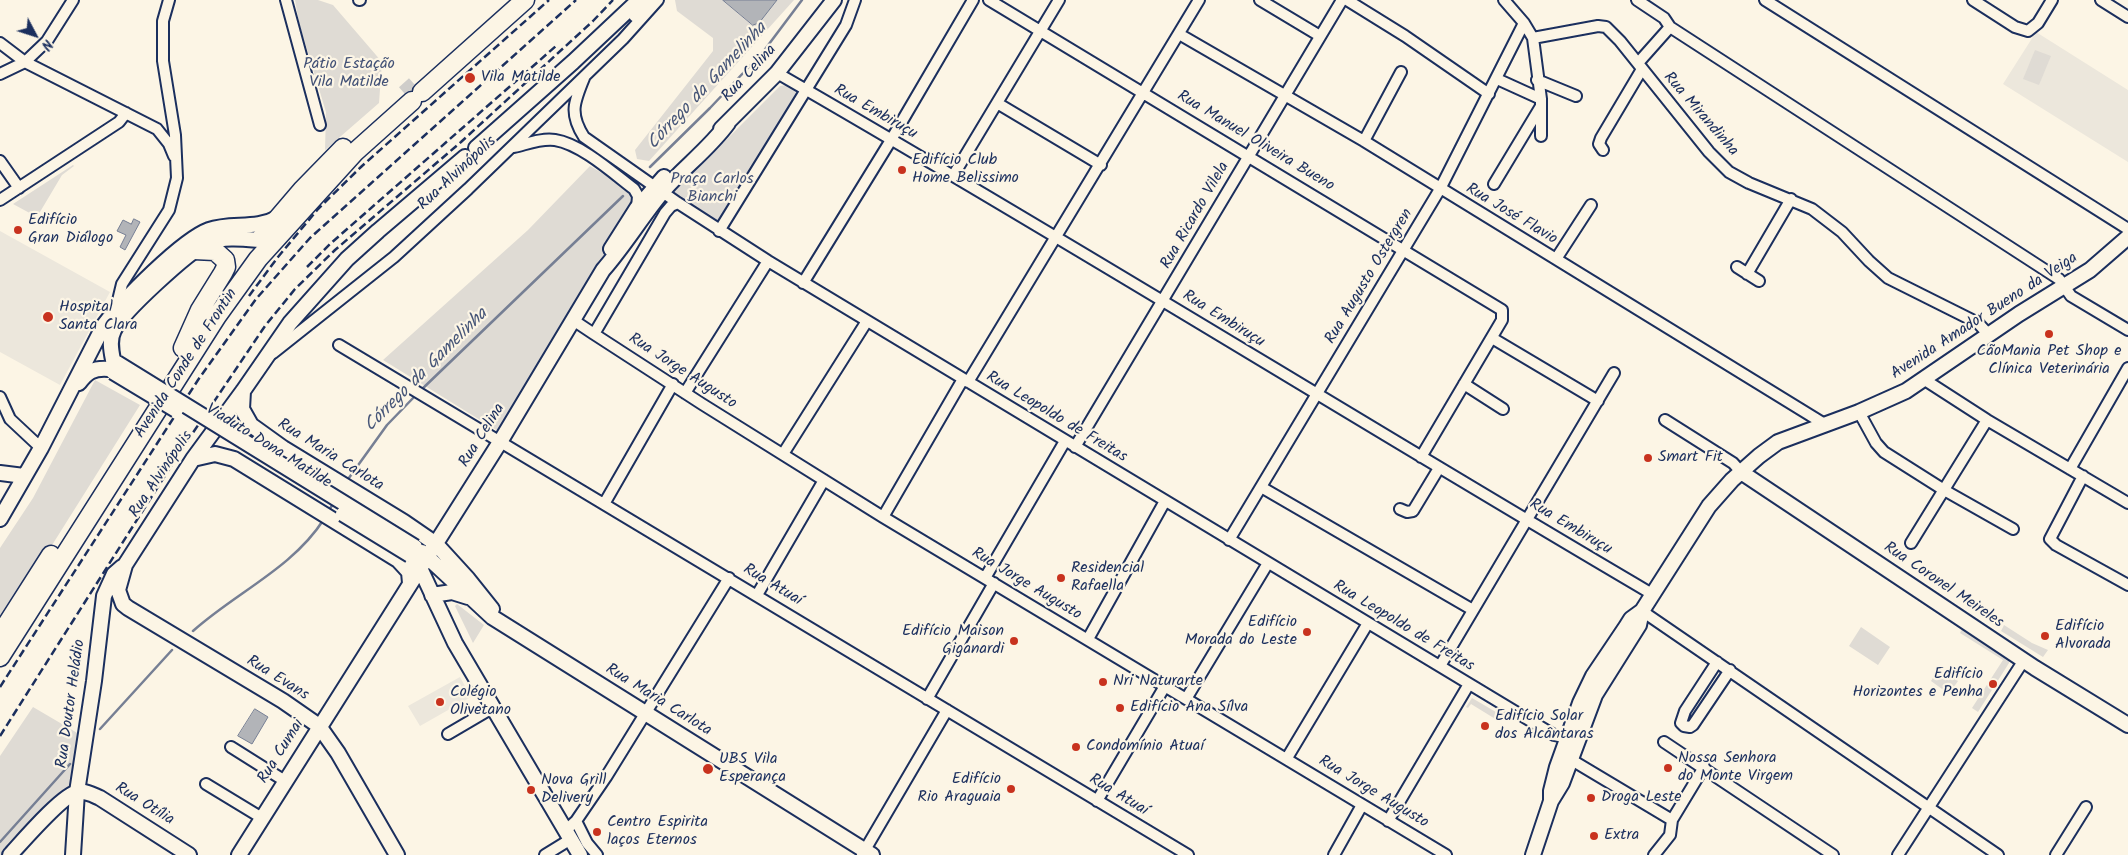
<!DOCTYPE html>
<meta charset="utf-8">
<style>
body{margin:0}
#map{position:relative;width:2128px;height:855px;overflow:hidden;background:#fcf5e5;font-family:Kalam,sans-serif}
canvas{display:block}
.north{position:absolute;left:10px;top:10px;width:50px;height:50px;-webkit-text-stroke:4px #fcf5e5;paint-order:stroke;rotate:130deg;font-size:14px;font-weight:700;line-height:20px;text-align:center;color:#1b2f5e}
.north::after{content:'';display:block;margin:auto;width:18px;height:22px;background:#1b2f5e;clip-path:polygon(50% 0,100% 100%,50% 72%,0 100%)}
</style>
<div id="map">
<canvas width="2128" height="855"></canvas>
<div class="north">N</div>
</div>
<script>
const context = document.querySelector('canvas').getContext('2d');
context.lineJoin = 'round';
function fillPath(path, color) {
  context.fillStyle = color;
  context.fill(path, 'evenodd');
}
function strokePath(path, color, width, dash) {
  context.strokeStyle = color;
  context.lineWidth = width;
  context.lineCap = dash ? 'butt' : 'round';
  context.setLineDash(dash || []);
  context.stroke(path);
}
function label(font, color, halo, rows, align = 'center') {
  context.font = font + ' Kalam,sans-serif';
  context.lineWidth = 4.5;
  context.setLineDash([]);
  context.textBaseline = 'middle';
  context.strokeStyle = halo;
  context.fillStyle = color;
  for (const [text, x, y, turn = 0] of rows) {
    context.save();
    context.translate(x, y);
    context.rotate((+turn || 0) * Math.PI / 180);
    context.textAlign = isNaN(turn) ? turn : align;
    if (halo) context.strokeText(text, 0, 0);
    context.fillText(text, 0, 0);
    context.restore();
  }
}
fillPath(new Path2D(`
 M2036 32 2128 90V162L2003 84Z
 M0 231 110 292 60 385 0 352Z
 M460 677 471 697 420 726 408 706Z`), '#ece7dc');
fillPath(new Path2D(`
 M295 0H318L333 5 382 62 379 103 325 150 326 112 299 23Z
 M675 0H723L753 25 759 23 777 0H794L649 161 637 159 635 150 713 51V38L677 11Z
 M2035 50 2051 56 2039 85 2023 79Z
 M786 85 797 92 798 97 718 224 674 192 780 86Z
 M73 165 74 166 62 175 37 217 13 204Z
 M590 166 619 183 635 201 563 329 512 414 498 431 383 360 528 230Z
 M95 380 140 405 0 628V548L33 498Z
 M457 604 484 625 473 643 455 606Z
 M2004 625 2032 643 2048 650 2043 657 2001 631Z
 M1861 627 1890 647 1878 665 1849 646Z
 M1962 629 2009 660V663L1978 712 1972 708 2003 660 1960 633Z
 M1939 668 1958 681 1949 694 1931 681Z
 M1472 698 1501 715 1497 720 1471 704 1468 708 1466 707Z
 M33 707 79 734 73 782 5 855H0V756Z`), '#dfdbd4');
const water = new Path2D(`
 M723 0H777L759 23 753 25Z
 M134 219 140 222 125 250 120 247 126 235 117 231 123 220 131 224Z
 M255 709 268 717 252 744 238 736Z`);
fillPath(water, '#b2b4b8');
strokePath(water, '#767f94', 1);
strokePath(new Path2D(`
 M650 167 710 108 763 52 802 0
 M420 391 623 196
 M346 482 387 425 416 395
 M328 512 334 502
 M193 631C235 593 293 568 324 519
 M100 729 172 650
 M0 842 70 764`), '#767f94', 2.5);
strokePath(new Path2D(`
 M405 94 415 85`), '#cfcdca', 18, [18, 9]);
const street = new Path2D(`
 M286 0 320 125
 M359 0H360
 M989 0 1502 310V320L1421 457
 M1260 0 1320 36
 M1347 0 1405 36 1489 94
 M1504 0 1524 23 1533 38 1598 26 1606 27 1620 41 1709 152 1729 172 1749 183 1812 209 1842 232 1869 261 1888 278 1978 323 1989 335
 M1637 0 1664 18 1670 27
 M1765 0 2128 229
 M1973 0 2015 27 2028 31 2038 23 2052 0
 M2101 0 2128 17
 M1179 34 1364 141 1826 425
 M1533 38 1541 99V136
 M0 43 25 62 157 129 169 144 174 156
 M1638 63 1670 27 2059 279 2071 296 2128 330
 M777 73C1071 242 1359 422 1652 594
 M0 74 25 62 47 41 73 0
 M584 78C574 102 569 114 584 137L678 203 768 261 1554 735 1574 739
 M1497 79 1541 99
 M1537 80 1576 96
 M997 103 1101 165
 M1364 141 1401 72
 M514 147C527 144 541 138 555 140 581 144 613 173 634 189L638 196 637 208
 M1603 150 1599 144 1601 138 1642 69
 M0 161 19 188
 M953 176 1059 0
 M1494 184 1541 106
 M0 200 119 122 126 113
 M719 231 846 25 855 0
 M1556 259 1591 205
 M1737 267 1759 281
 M1747 274 1791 199
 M803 283 891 140 973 0
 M116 309 122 284 169 210 177 178 175 135 163 61V21L169 0
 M573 320 594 334 665 213 671 206 678 203
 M594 334 702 404 883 517 1446 855
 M1492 338 1598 401
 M339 345 1188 855
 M273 353 394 257 468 189 623 39 658 0
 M1925 380 1987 420 2128 503
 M968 382 1199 0
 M1464 384 1503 409
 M685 393 768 261
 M0 397 10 419 41 448
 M1859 412 1876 443 1884 452 1944 490 2013 529
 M1665 420 1733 463 1741 472
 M1075 447 1342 0
 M783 454 867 321
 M2070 469 2128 368
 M2083 476 2050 539 2056 545 2128 585
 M1261 487 1473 610
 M604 504 673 384
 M1400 509 1407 512 1413 511 1439 468
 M883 517 963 379
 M1229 540 1440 189 1524 23
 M1911 543 1987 420
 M985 578 1065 441
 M757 595 824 480
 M1642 611 1998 855
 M1088 639 1165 501
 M1717 662 1685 711 1681 723 1684 726 1690 727 1693 725 1730 670
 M1440 666 1614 373
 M927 699 994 583
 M1186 699 1268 563
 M448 734 494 707
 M1664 742 1833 855
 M231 747 285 781
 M1287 758 1368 623
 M1570 759 1672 820
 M206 784 262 818
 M1097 801 1165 686
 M576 821 587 843 597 855
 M1388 821 1469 684
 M566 830 576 821 606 777 729 578
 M545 855 571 839
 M862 855 947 710
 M1334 855 1362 805
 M1654 855 1670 835 1672 820 1704 767
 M1898 855 2024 660
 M2056 855 2086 807`);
const secondary = new Path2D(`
 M636 15 651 0
 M721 129 777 73 834 0
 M476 148 573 62 639 0
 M611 249 637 208 664 177
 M113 360C111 350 109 339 114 330 122 312 189 251 207 243 228 235 250 240 272 241
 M79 383C87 372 93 368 108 369
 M243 391 242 409 251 425 283 448 404 522 436 544 468 579 492 609
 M193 459 215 454 234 459 398 560 409 572 410 583
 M1741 472 2035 668 2128 725
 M0 473 24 476
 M0 519 41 448 104 325C123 300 182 240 209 230 231 222 256 230 277 218
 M422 552 492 617 872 855
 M416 562 420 568 455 643 580 855
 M432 595 452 592 468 597
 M1551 801 1562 783 1595 695 1639 625 1642 611 1709 506 1732 480 1759 456 1778 442 1859 412 1906 391 2019 314 2090 270 2128 237
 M10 855C22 842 63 794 78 792 87 791 93 795 100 798L189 855
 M73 855 77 792 94 681 104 596 114 574 122 567
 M239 855 500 442 603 270C625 245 642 216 664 190 684 167 709 149 728 123
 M397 855 338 753 319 726 283 701 128 608 123 604 118 590 125 565 193 459 243 391 290 323 347 259 378 231 465 157
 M1533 855 1551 801V791L1557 767 1580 703 1593 676 1626 627 1631 619 1642 611`);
const highway = new Path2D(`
 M422 92 525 0
 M261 238 302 190 343 148
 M183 348 200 310 223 273 226 267 225 260 215 251 194 250
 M0 635 51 555
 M0 657 217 316 258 259 355 152 412 101`);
strokePath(street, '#1b2f5e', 14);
strokePath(secondary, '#1b2f5e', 18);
strokePath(highway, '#1b2f5e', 21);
strokePath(street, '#fcf5e5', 10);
strokePath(secondary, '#fcf5e5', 14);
strokePath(highway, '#fcf5e5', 18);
strokePath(new Path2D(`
 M307 267 330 244 556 46
 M249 296 278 257 318 209 362 166 549 0
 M0 687 198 380 256 299 310 238 576 0
 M0 736 180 452 265 326 295 289 335 250 461 142 593 21 613 0`), '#1b2f5e', 2.5, [8, 4]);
const secondaryBridge = new Path2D(`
 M117 363 415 547
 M113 372 176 410
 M343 514 410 555`);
strokePath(secondaryBridge, '#1b2f5e', 18, []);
strokePath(secondaryBridge, '#fcf5e5', 14);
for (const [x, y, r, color] of [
 [470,78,6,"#c8321e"],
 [902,170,5,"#c8321e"],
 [18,230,5,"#c8321e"],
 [48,317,6,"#c8321e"],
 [2049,334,5,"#c8321e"],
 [1648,458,5,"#c8321e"],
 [1061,578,5,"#c8321e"],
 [1307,632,5,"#c8321e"],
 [2045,636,5,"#c8321e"],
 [1014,641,5,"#c8321e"],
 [1103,682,5,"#c8321e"],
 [1993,684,5,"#c8321e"],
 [440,702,5,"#c8321e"],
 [1120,708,5,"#c8321e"],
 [1485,726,5,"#c8321e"],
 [1076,747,5,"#c8321e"],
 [1668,768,5,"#c8321e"],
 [708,769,6,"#c8321e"],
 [1011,789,5,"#c8321e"],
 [531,790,5,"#c8321e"],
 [1591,798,5,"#c8321e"],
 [597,832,5,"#c8321e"],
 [1594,836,5,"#c8321e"]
]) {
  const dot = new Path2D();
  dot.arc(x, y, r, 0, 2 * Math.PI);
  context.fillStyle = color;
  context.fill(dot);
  strokePath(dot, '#fcf5e5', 2);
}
label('16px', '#425176', '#fcf5e5', [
 ["Pátio Estação",349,65],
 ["Vila Matilde",349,83],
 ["Praça Carlos",712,180],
 ["Bianchi",712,198]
]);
label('16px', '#1b2f5e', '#fcf5e5', [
 ["Rua Celina",750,74,-47],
 ["Rua Embiruçu",875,113,30],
 ["Rua Mirandinha",1700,115,49],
 ["Rua Manuel Oliveira Bueno",1255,142,31],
 ["Rua Alvinópolis",458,174,-43],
 ["Rua José Flavio",1511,215,31],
 ["Rua Ricardo Vilela",1196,216,-60],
 ["Rua Augusto Ostergren",1370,277,-59],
 ["Avenida Amador Bueno da Veiga",1985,317,-33],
 ["Rua Embiruçu",1223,320,32],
 ["Avenida Conde de Frontin",187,364,-57],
 ["Rua Jorge Augusto",682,372,33],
 ["Rua Leopoldo de Freitas",1056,418,31],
 ["Rua Celina",483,436,-58],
 ["Viaduto Dona Matilde",268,447,32],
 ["Rua Maria Carlota",330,456,32],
 ["Rua Alvinópolis",162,475,-56],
 ["Rua Embiruçu",1570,528,31],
 ["Rua Jorge Augusto",1026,585,31],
 ["Rua Atuaí",772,586,31],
 ["Rua Coronel Meireles",1943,586,34],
 ["Rua Leopoldo de Freitas",1403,627,31],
 ["Rua Evans",277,679,32],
 ["Rua Maria Carlota",658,701,32],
 ["Rua Doutor Heládio",72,704,-82],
 ["Rua Cumai",282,752,-58],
 ["Rua Jorge Augusto",1373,793,31],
 ["Rua Atuaí",1118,796,31],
 ["Rua Otília",144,805,32]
]);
label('16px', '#1b2f5e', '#fcf5e5', [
 ["Vila Matilde",481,78],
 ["Edifício Club",912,161],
 ["Home Belissimo",912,179],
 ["Edifício",28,221],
 ["Gran Diálogo",28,239],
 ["Hospital",59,308],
 ["Santa Clara",59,326],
 ["CãoMania Pet Shop e",2049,352,"center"],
 ["Clínica Veterinária",2049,370,"center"],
 ["Smart Fit",1658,458],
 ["Residencial",1071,569],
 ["Rafaella",1071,587],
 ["Edifício",1297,623,"right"],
 ["Morada do Leste",1297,641,"right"],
 ["Edifício",2055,627],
 ["Alvorada",2055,645],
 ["Edifício Maison",1004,632,"right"],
 ["Giganardi",1004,650,"right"],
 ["Edifício",1983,675,"right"],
 ["Horizontes e Penha",1983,693,"right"],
 ["Nri Naturarte",1113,682],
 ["Colégio",450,693],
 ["Olivetano",450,711],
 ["Edifício Ana Sílva",1130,708],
 ["Edifício Solar",1495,717],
 ["dos Alcântaras",1495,735],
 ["Condomínio Atuaí",1086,747],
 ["Nossa Senhora",1678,759],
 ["do Monte Virgem",1678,777],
 ["UBS Vila",719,760],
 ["Esperança",719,778],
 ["Edifício",1001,780,"right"],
 ["Rio Araguaia",1001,798,"right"],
 ["Nova Grill",541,781],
 ["Delivery",541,799],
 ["Droga Leste",1601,798],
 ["Centro Espirita",607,823],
 ["laços Eternos",607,841],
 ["Extra",1604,836]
], 'left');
label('italic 18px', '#485779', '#fcf5e5', [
 ["Córrego da Gamelinha",708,87,-47],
 ["Córrego da Gamelinha",427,371,-45]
]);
</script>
